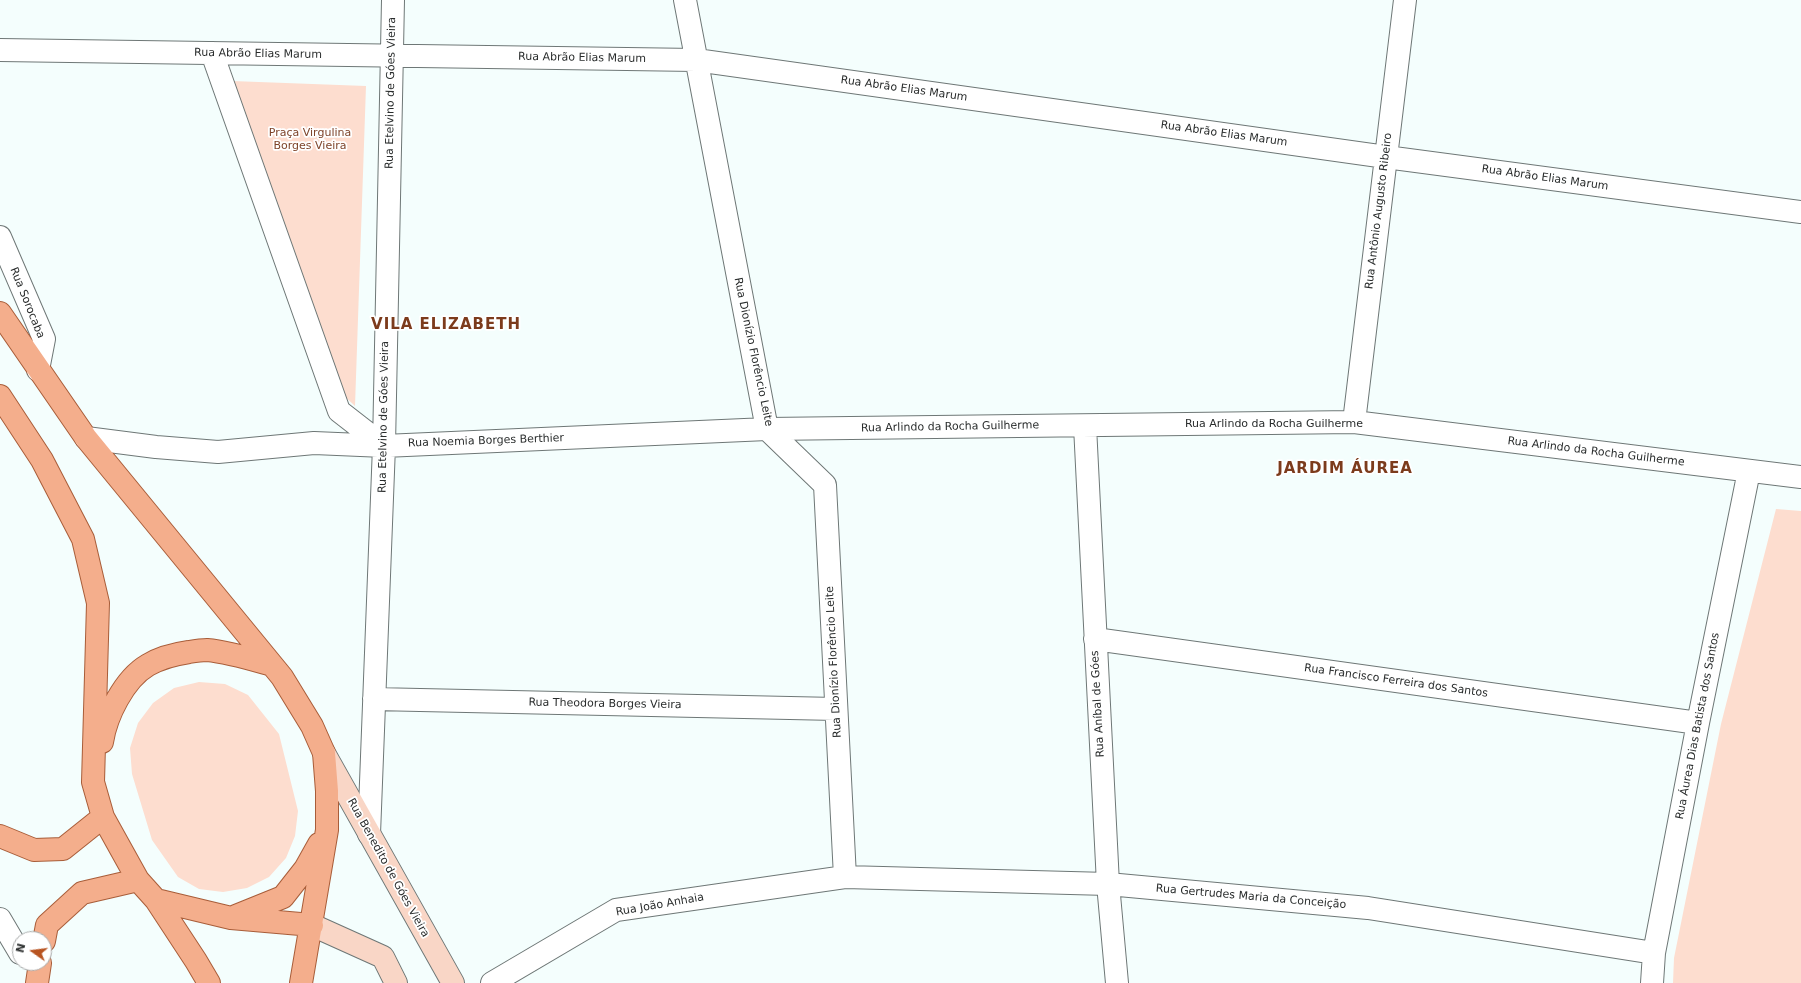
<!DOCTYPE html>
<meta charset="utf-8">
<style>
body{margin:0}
#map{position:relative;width:1801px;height:983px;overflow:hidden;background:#f4fefd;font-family:"DejaVu Sans",sans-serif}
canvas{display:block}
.north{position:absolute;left:12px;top:931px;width:40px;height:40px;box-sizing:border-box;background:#fff;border:1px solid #a9abab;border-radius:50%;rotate:284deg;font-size:11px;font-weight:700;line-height:16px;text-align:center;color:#292c2c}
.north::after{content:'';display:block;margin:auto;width:14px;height:18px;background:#b85421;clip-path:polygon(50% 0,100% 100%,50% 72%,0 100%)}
</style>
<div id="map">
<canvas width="1801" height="983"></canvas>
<div class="north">N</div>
</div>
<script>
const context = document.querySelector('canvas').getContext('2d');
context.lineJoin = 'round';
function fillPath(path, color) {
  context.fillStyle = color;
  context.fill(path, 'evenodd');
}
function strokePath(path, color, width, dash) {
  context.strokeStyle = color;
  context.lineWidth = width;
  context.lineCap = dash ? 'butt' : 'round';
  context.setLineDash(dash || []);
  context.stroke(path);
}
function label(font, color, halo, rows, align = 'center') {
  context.font = font + ' "DejaVu Sans",sans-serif';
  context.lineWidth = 3.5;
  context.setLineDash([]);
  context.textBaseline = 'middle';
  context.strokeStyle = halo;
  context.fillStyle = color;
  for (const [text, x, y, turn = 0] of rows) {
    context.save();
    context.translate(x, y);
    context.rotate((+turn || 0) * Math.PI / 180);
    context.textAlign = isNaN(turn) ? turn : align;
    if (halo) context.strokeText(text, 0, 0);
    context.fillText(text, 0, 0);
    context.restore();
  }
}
fillPath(new Path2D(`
 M232 81 366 86 355 406 342 394Z
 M1776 509 1801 511V983H1673L1674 958 1721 724Z
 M199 682 225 684 248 695 279 734 298 811 295 836 286 858 269 877 247 888 223 892 199 889 178 877 152 840 132 774 130 748 138 723 153 703 174 688Z`), '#fdddcf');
const minor = new Path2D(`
 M685 0 767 429 825 485 845 877
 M0 50 696 60 1386 157 1801 212
 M212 53 339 411 384 446
 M1354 422 1405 0
 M1085 426 1108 884 1117 983
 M86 438 156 447 218 452 314 443 384 446 767 429 1354 422 1801 477
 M1095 639 1698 723
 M374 699 836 709
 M369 834 384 446 393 0
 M0 919 20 953
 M492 983 616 910 845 877 1108 884 1368 908 1654 953
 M1652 983 1654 953 1698 723 1749 471`);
const tertiary = new Path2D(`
 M0 237 44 339 38 370`);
const secondary = new Path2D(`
 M324 753 453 983
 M312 925 383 957 396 983`);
const primary = new Path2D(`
 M0 313 86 438 282 677 312 726 324 753 327 791V830L301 983
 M0 396 42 460 83 539 98 603 93 782 103 817 138 880 156 900 196 961 209 983
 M102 742C106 716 124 679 148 665 160 658 175 654 189 652 195 651 201 650 207 650 229 652 251 659 272 665
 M0 836 34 850 63 849 103 817
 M156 900 231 918 312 925
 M236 916 283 897 305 869 319 844
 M44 941 47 925 82 893 138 880
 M37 983 40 963`);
strokePath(minor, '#6e7776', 24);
strokePath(tertiary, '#6e7776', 24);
strokePath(secondary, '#6e7776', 24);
strokePath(primary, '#a85d39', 24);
strokePath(minor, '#fff', 22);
strokePath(tertiary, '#fff', 22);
strokePath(secondary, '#f9d6c6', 22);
strokePath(primary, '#f4ae8c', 22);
label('11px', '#292c2c', '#fff', [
 ["Rua Abrão Elias Marum",258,54,1],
 ["Rua Abrão Elias Marum",582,58,1],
 ["Rua Abrão Elias Marum",904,89,8],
 ["Rua Etelvino de Góes Vieira",391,93,-89],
 ["Rua Abrão Elias Marum",1224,134,8],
 ["Rua Abrão Elias Marum",1545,178,8],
 ["Rua Antônio Augusto Ribeiro",1379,211,-83],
 ["Rua Sorocaba",27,303,68],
 ["Rua Dionízio Florêncio Leite",753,352,78],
 ["Rua Etelvino de Góes Vieira",384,417,-89],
 ["Rua Arlindo da Rocha Guilherme",1274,424],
 ["Rua Arlindo da Rocha Guilherme",950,427,-1],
 ["Rua Noemia Borges Berthier",486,441,-2],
 ["Rua Arlindo da Rocha Guilherme",1596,452,7],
 ["Rua Dionízio Florêncio Leite",834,662,-93],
 ["Rua Francisco Ferreira dos Santos",1396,681,8],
 ["Rua Theodora Borges Vieira",605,704,1],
 ["Rua Aníbal de Góes",1098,704,-93],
 ["Rua Áurea Dias Batista dos Santos",1698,726,-79],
 ["Rua Benedito de Góes Vieira",388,868,61],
 ["Rua Gertrudes Maria da Conceição",1251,897,5],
 ["Rua João Anhaia",660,905,-10]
]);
label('11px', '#7e442a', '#fff', [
 ["Praça Virgulina",310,133],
 ["Borges Vieira",310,146]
]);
context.letterSpacing = '1px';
label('bold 15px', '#7c3b1c', '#fff', [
 ["VILA ELIZABETH",446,325],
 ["JARDIM ÁUREA",1345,469]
]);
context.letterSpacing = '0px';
</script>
